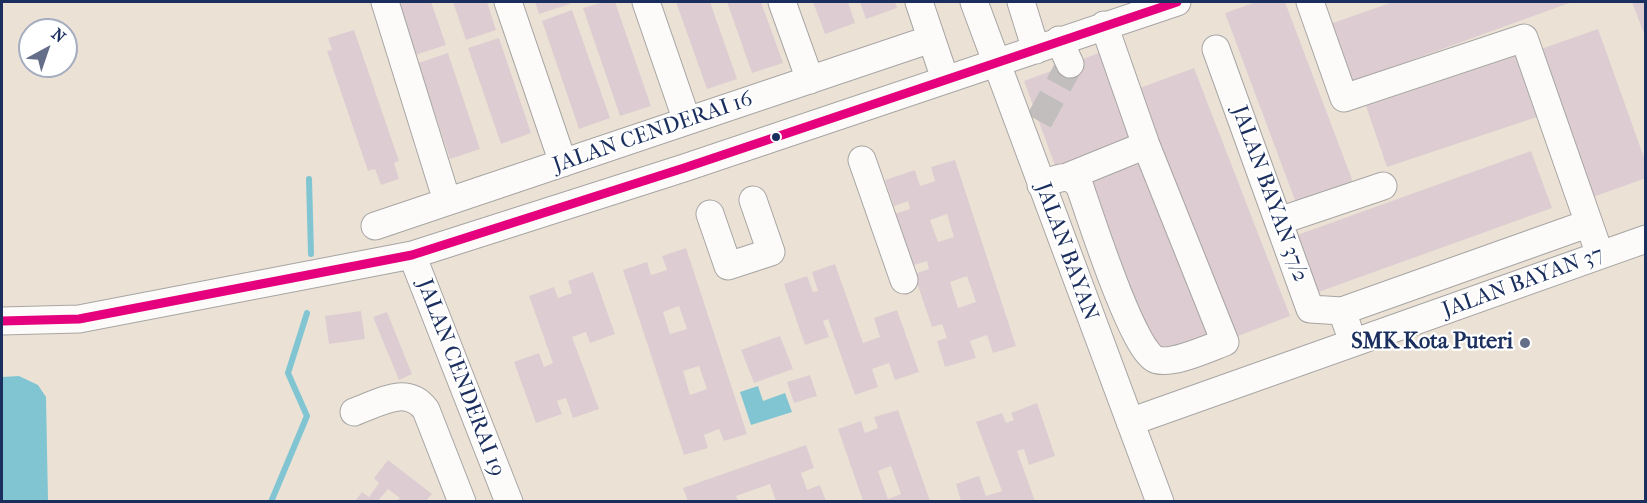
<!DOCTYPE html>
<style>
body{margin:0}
#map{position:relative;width:1647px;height:503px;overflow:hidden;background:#ebe2d5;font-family:"IM FELL French Canon",serif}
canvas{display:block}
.frame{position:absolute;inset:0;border:3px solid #1b2f5e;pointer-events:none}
.north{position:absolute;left:18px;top:18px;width:60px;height:60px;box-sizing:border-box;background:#fff;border:2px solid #a4acbf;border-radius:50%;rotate:40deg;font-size:16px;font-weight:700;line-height:24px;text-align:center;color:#1b2f5e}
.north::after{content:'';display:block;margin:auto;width:21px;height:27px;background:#646e88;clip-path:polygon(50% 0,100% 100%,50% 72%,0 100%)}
</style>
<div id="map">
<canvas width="1647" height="503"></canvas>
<div class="frame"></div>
<div class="north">N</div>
</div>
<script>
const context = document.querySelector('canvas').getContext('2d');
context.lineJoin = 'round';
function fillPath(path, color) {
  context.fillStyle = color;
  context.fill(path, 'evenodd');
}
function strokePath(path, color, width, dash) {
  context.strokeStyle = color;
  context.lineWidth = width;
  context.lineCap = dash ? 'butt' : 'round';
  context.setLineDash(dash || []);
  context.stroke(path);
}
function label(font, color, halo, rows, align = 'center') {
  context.font = font + ' "IM FELL French Canon",serif';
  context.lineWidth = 4.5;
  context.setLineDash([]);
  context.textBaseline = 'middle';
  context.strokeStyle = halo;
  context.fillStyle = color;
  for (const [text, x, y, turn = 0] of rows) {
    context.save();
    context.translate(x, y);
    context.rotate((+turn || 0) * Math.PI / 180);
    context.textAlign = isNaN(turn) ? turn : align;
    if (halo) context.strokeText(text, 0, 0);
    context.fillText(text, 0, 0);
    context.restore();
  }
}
fillPath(new Path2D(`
 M19 376 38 385 46 397 48 501H2V377Z
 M758 386 763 401 785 393 792 412 751 425 740 392Z`), '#81c5d2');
strokePath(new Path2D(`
 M309 179 311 254
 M271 502 307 416 288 373 307 313`), '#81c5d2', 6);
fillPath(new Path2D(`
 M397 2H431L446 45 415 55Z
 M453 2H487L496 30 466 40Z
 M535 2H569L570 4 539 14Z
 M604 2H615L651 106 620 116 583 8Z
 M676 2H710L737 79 707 89Z
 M727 2H761L783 63 752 73Z
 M813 2H848L855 23 825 34Z
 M860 2H895L897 8 866 19Z
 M1256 2H1285L1353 182 1296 203 1225 13Z
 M1393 2H1572L1351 82 1330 24Z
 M1632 2H1646V36H1645Z
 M572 10 610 118 579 129 542 21Z
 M1598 29 1646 163V178L1593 197 1541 49Z
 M354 30 399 161 394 163 399 179 381 185 375 169 368 171 327 51 332 50 328 38Z
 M499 38 531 133 501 144 468 48Z
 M1107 50 1141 139 1057 171 1024 81Z
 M448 53 480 149 450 159 418 63Z
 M1522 54 1543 115 1387 167 1366 106Z
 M1194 68 1290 316 1233 338 1137 89Z
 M1531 151 1552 208 1310 295 1289 238Z
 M1139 153 1216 340 1173 354 1152 346 1083 175Z
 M955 160 1016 346 993 353 987 335 970 341 976 358 945 367 937 341 947 338 942 324 932 327 914 274 929 269 927 261 911 266 894 214 910 209 908 201 894 206 885 180 915 170 920 186 935 181 931 167ZM947 214 954 237 938 242 930 220ZM967 276 976 302 958 308 950 282Z
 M686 248 747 434 724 441 719 429 704 435 708 448 684 455 623 270 647 262 651 275 667 270 662 256ZM679 306 687 329 670 334 663 312ZM699 366 707 389 690 395 683 371Z
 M835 264 863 343 880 337 874 318 897 310 919 372 895 380 889 363 872 369 878 387 855 395 828 319 823 321 829 337 805 345 784 284 807 276 813 292 818 291 812 272Z
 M593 272 615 334 590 343 586 332 572 337 599 409 573 418 566 398 557 401 562 414 536 423 514 362 539 353 544 367 553 363 529 296 554 287 558 298 572 293 568 281Z
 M361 311 365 339 329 344 325 316Z
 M387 312 412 374 399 380 373 317Z
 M780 336 793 369 754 383 741 350Z
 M810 375 817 396 794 403 787 382Z
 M1037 403 1055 456 1029 465 1024 449 1017 451 1035 501H961L956 484 979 476 986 496 1002 491 976 422 1002 413 1006 423 1014 420 1011 413Z
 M898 410 930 501H863L838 429 861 421 865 433 878 428 874 417ZM891 466 901 494 888 499 878 471Z
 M806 445 814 468 801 473 807 490 820 485 826 501H776L770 484 736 496 738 501H688L683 488Z
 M388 460 432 494 426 501H397L400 498 388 489 378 501H355L362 492 369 497 379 483 374 478Z`), '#ddcdd2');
strokePath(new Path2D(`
 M1039 121 1070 64`), '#c1bebd', 27, [27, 14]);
const minor = new Path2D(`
 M385 2 447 201
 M508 2 563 163
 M646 2 687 121
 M782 2 810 80
 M919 2 945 79
 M974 2 1160 502
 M1021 2 1036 50
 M1310 2 1344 98 1524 38 1600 255
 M1059 40 1070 64
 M1216 49 1310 309 1342 311
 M862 160 904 280
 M1067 177 1146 145
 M1041 185C1057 179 1069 171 1080 187 1090 216 1133 350 1155 359 1170 366 1209 348 1225 342L1146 145 1104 25
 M710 214 728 266 771 252 753 200
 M1279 221 1383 186
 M375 226 931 39
 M412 255 509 502
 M2 321 79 319 412 255 684 168 1177 2
 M1348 328 1342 311 1584 225
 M354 412C379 403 407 384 426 410L462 502
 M1130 422 1646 239`);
strokePath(minor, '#a7a5a4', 29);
strokePath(minor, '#fcfbf9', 27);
strokePath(new Path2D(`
 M2 321 79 319 412 255 684 168 1177 2`), '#e5007d', 9);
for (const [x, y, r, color] of [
 [776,137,5,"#1b2f5e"],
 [1525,343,6,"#646e88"]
]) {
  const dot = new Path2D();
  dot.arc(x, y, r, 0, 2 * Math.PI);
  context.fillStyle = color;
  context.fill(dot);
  strokePath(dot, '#fff', 2);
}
label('22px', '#1b2f5e', '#fff', [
 ["JALAN CENDERAI 16",653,133,-19],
 ["JALAN BAYAN 37/2",1269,194,70],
 ["JALAN BAYAN",1066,252,70],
 ["JALAN BAYAN 37",1523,283,-20],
 ["JALAN CENDERAI 19",460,378,69]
]);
label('bold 22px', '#1b2f5e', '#fff', [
 ["SMK Kota Puteri",1513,343]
], 'right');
</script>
